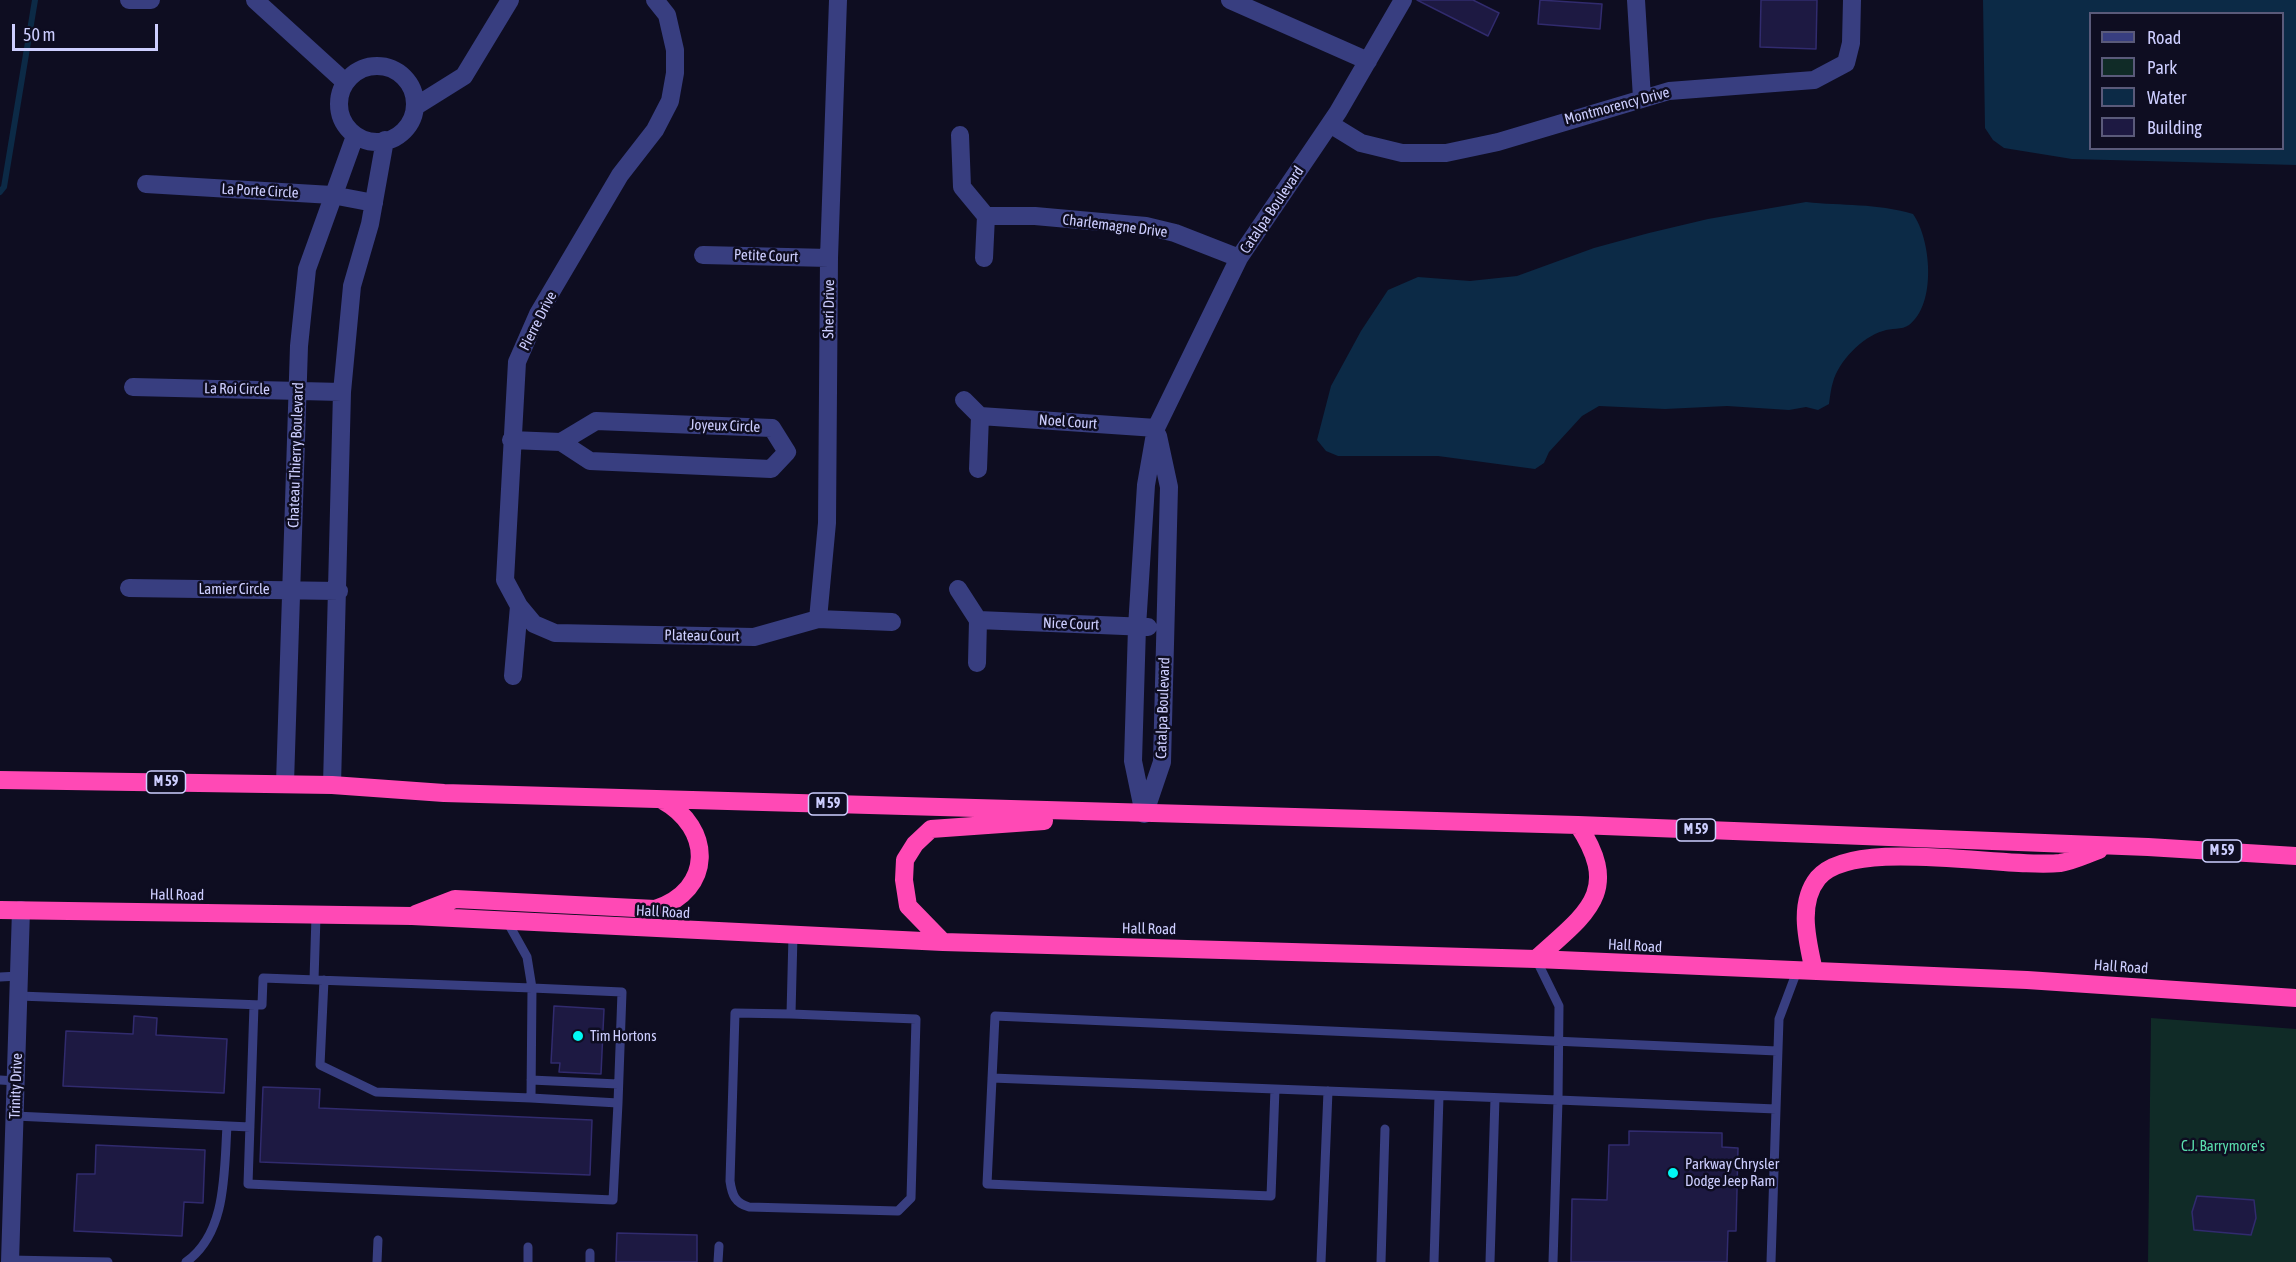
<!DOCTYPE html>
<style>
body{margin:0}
#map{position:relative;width:2296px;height:1262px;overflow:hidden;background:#0e0d21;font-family:"Asap Condensed",sans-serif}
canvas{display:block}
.legend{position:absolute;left:2089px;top:12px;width:195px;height:138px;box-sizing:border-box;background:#0e0d21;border:2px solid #5a5a7a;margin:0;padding:8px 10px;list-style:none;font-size:18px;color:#cdceff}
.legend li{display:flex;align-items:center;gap:12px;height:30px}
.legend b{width:30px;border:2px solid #5a5a7a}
.scale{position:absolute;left:12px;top:24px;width:146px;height:27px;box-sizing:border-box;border:3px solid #cdceff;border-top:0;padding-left:8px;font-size:18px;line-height:21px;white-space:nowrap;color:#cdceff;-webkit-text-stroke:4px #0e0d21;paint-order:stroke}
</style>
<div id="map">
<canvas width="2296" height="1262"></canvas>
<ul class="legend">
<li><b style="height:8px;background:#383e80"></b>Road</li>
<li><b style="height:16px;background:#102b27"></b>Park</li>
<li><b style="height:16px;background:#0c2a46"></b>Water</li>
<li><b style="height:16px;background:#1d1942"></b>Building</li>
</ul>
<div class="scale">50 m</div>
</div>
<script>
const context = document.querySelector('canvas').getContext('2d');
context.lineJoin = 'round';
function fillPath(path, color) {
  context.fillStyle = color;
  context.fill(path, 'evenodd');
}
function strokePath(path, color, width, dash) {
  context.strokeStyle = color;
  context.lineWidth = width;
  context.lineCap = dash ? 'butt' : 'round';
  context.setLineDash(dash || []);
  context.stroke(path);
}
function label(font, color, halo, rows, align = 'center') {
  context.font = font + ' "Asap Condensed",sans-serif';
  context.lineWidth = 5;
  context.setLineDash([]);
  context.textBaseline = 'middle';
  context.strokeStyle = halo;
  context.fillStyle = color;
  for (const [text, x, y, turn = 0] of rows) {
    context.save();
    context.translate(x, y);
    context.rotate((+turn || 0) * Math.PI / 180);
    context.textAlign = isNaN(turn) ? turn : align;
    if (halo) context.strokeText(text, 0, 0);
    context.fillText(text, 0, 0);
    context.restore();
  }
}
fillPath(new Path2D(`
 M2151 1018 2296 1029V1262H2148Z`), '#102b27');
fillPath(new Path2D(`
 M1983 0H2296V165L2072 159 2004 148 1993 140 1985 128ZM2090 14H2282V148H2090Z
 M1806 202C1843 206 1876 203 1913 214 1931 239 1937 304 1909 325 1902 330 1891 328 1883 331 1862 337 1839 361 1833 382 1831 388 1830 397 1829 404L1818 410 1806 407 1789 410 1727 406 1665 409 1599 406 1582 416 1549 452 1544 463 1535 469 1438 456H1338L1326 451 1317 440 1331 386 1361 331 1388 290 1418 277 1470 281 1517 276 1594 248 1649 233 1708 219Z`), '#0c2a46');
strokePath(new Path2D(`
 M0 192 4 187 35 0`), '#0c2a46', 6);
const building = new Path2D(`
 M1417 0H1473L1499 13 1488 36Z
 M1540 0 1602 4 1600 29 1538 24Z
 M1761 0H1817L1816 49 1760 47Z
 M554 1006 604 1009 601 1074 559 1072 560 1063H551Z
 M134 1016 157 1018 156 1035 227 1039 224 1093 63 1086 66 1031 133 1034Z
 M263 1087 320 1089 319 1108 592 1120 590 1175 260 1162Z
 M1629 1131 1722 1133V1147L1738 1148 1736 1231H1728L1727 1262H1571L1572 1199 1607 1200 1609 1145H1629Z
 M96 1145 205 1150 203 1203 184 1202 182 1236 74 1231 77 1174H95Z
 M2197 1196 2254 1200 2256 1218 2251 1235 2194 1230 2192 1212Z
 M617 1233 697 1235V1262H616Z`);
fillPath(building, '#1d1942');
strokePath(building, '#312b6e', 1.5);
strokePath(new Path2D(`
 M508 923 527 957 532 988 622 992 618 1103
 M1536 959 1559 1006 1558 1100 1776 1109 1779 1019 1797 971
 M0 977 19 976
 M314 980 316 916
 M324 980 320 1065 376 1092 531 1098
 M19 996 262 1005 263 978 532 988 531 1098 618 1103 613 1200 248 1184 254 1005
 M791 1014 735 1013 730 1181C732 1195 735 1203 749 1207L898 1211 911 1198 916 1019 791 1014 793 935
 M992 1078 1558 1100 1553 1262
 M0 1080 16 1081
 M531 1080 618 1084
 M1275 1089 1271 1196 987 1184 995 1016 1777 1051
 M15 1116 250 1127
 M10 1260 108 1262
 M186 1262C227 1233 224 1172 227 1126
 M377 1262 378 1240
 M528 1262V1247
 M590 1262V1253
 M718 1262 719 1246
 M1321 1262 1328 1091
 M1381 1262 1385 1129
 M1434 1262 1439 1096
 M1490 1262 1495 1098
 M1771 1262 1776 1109`), '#383e80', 9);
strokePath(new Path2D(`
 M129 0H151
 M255 0 345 82
 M1230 0 1368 61
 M1636 0 1642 98
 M339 104a38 38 0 1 1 76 0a38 38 0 1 1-76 0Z
 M416 106 464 76 510 0
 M1330 124 1361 143 1402 153H1446L1498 142 1669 91 1814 80 1846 63 1851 43 1852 0
 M960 135 962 187 986 216 984 258
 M146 184 332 195 374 203
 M986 216H1035L1146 226 1175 233 1239 258
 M703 255 829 258
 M133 387 342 392
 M964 400 980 416 1156 428
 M511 440 561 442 590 461 771 469 787 452 772 428 596 421 561 442
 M978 469 980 416
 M129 588 339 591
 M958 589 978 620 977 663
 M519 606 534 624 555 633 754 637 818 619 892 622
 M818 619 827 523 829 258 838 0
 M978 620 1148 627
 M513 676 519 606 505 580 517 362 538 314 620 175 655 130 670 101 675 73V50L667 15 655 0
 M285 783 299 346 307 269 355 136
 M332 785 342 392 352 286 370 224 385 140
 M1145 812 1162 762 1169 487 1158 436
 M1144 814 1133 761 1137 627 1146 485 1156 428 1239 258 1338 112 1403 0
 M10 1262 21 910`), '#383e80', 18);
strokePath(new Path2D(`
 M0 780 332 785 444 793 1578 825 2148 847 2296 856
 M0 910 412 916 943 942 1536 959 2027 980 2296 998
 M416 914 455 899 655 909C714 890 713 828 662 800
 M943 942 908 906 904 880 905 860 915 844 931 829 1044 821
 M1536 959C1585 914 1623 893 1578 825
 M1814 971C1808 943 1797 904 1818 878 1853 836 2005 869 2060 863 2073 861 2087 854 2099 850`), '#ff49b5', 18);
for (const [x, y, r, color] of [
 [578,1036,6,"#01f8f4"],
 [1673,1173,6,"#01f8f4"]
]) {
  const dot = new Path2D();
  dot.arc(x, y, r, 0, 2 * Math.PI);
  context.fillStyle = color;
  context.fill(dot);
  strokePath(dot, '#0e0d21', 2);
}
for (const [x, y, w] of [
 [166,782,39],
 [828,804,39],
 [1696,830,39],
 [2222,851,39]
]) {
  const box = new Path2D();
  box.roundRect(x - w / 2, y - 11, w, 22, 4.5);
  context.fillStyle = '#0e0d21';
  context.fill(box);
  strokePath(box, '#cdceff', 1.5);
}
label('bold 14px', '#cdceff', null, [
 ["M 59",166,782],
 ["M 59",828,804],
 ["M 59",1696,830],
 ["M 59",2222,851]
]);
label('15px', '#cdceff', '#0e0d21', [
 ["Montmorency Drive",1617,106,-15],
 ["La Porte Circle",260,191,3],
 ["Catalpa Boulevard",1272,210,-56],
 ["Charlemagne Drive",1115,226,7],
 ["Petite Court",766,256,2],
 ["Sheri Drive",829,309,-89],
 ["Pierre Drive",538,321,-63],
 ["La Roi Circle",237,389,1],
 ["Noel Court",1068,422,4],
 ["Joyeux Circle",725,426,2],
 ["Chateau Thierry Boulevard",296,455,-88],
 ["Lamier Circle",234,589],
 ["Nice Court",1071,624,2],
 ["Plateau Court",702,636,1],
 ["Catalpa Boulevard",1163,708,-88],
 ["Hall Road",177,895,1],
 ["Hall Road",663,912,3],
 ["Hall Road",1149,929,1],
 ["Hall Road",1635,946,3],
 ["Hall Road",2121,967,4],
 ["Trinity Drive",16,1086,-88]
]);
label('15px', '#cdceff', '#0e0d21', [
 ["Tim Hortons",590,1036],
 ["Parkway Chrysler",1685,1164],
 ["Dodge Jeep Ram",1685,1181]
], 'left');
label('15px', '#5adfae', '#0e0d21', [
 ["C.J. Barrymore's",2223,1146]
]);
</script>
